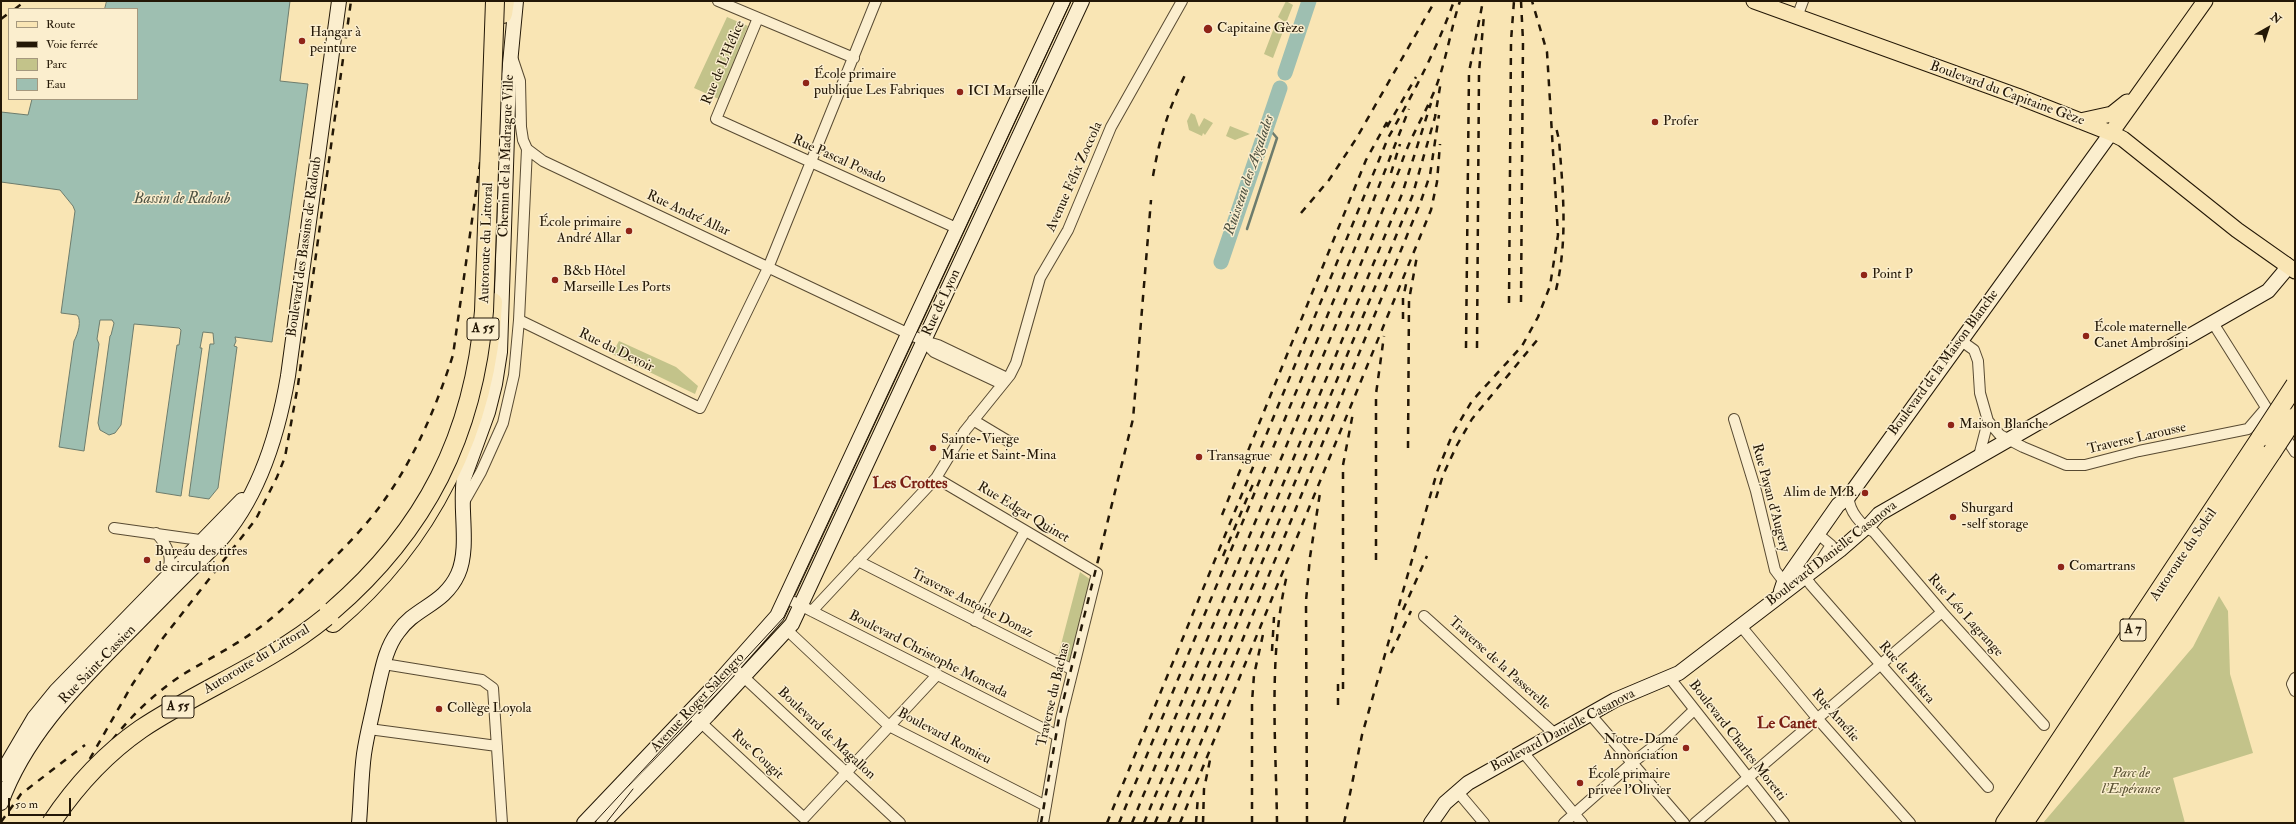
<!DOCTYPE html>
<meta charset="utf-8">
<style>
body{margin:0}
#map{position:relative;width:2296px;height:824px;overflow:hidden;background:#f9e5b4;font-family:"IM FELL Double Pica",serif}
canvas{display:block}
.frame{position:absolute;inset:0;border:2px solid #231706;pointer-events:none}
.legend{position:absolute;left:8px;top:8px;width:130px;height:92px;box-sizing:border-box;background:#fbeece;border:1px solid #a5987e;margin:0;padding:5px 7px;list-style:none;font-size:12px;color:#231706}
.legend li{display:flex;align-items:center;gap:8px;height:20px}
.legend b{width:20px;border:1px solid #a5987e}
.north{position:absolute;left:2248px;top:8px;width:40px;height:40px;-webkit-text-stroke:3px #fbeece;paint-order:stroke;rotate:39deg;font-size:11px;font-weight:700;line-height:16px;text-align:center;color:#231706}
.north::after{content:'';display:block;margin:auto;width:14px;height:18px;background:#231706;clip-path:polygon(50% 0,100% 100%,50% 72%,0 100%)}
.scale{position:absolute;left:8px;top:798px;width:63px;height:18px;box-sizing:border-box;border:2px solid #231706;border-top:0;padding-left:5px;font-size:12px;line-height:14px;white-space:nowrap;color:#231706;-webkit-text-stroke:3px #fbeece;paint-order:stroke}
</style>
<div id="map">
<canvas width="2296" height="824"></canvas>
<div class="frame"></div>
<ul class="legend">
<li><b style="height:5px;background:#f9e5b4"></b>Route</li>
<li><b style="height:5px;background:#231706"></b>Voie ferrée</li>
<li><b style="height:11px;background:#c3c38a"></b>Parc</li>
<li><b style="height:11px;background:#9ebfb1"></b>Eau</li>
</ul>
<div class="north">N</div>
<div class="scale">50 m</div>
</div>
<script>
const context = document.querySelector('canvas').getContext('2d');
context.lineJoin = 'round';
function fillPath(path, color) {
  context.fillStyle = color;
  context.fill(path, 'evenodd');
}
function strokePath(path, color, width, dash) {
  context.strokeStyle = color;
  context.lineWidth = width;
  context.lineCap = dash ? 'butt' : 'round';
  context.setLineDash(dash || []);
  context.stroke(path);
}
function label(font, color, halo, rows, align = 'center') {
  context.font = font + ' "IM FELL Double Pica",serif';
  context.lineWidth = 3;
  context.setLineDash([]);
  context.textBaseline = 'middle';
  context.strokeStyle = halo;
  context.fillStyle = color;
  for (const [text, x, y, turn = 0] of rows) {
    context.save();
    context.translate(x, y);
    context.rotate((+turn || 0) * Math.PI / 180);
    context.textAlign = isNaN(turn) ? turn : align;
    if (halo) context.strokeText(text, 0, 0);
    context.fillText(text, 0, 0);
    context.restore();
  }
}
fillPath(new Path2D(`
 M1286 1 1293 5 1286 23 1278 17Z
 M727 17 748 26 740 45 743 47 721 100 694 88Z
 M1277 20 1285 26 1273 58 1264 54Z
 M1191 113 1195 115 1199 127 1204 118 1213 123 1205 135 1203 133 1202 136 1189 130 1187 121Z
 M1230 126 1250 134 1235 140 1226 136Z
 M619 341 676 367 698 386 695 394 612 354Z
 M1080 572 1091 580 1070 662 1058 656Z
 M2219 596 2228 611 2230 674 2253 753 2173 778 2185 823H2043L2193 647Z`), '#c3c38a');
const water = new Path2D(`
 M107 1H290L280 81 308 84 272 342 235 337 236 341 234 346 237 347 218 488 209 499 189 496 210 344H214L213 333 203 332 200 348H202L181 496 156 492 177 345H179L181 330 179 328 134 324 121 425 115 433 109 435 100 430 98 423 110 336 111 335 114 323 112 320H100L97 339 99 344 84 451 59 447 74 341C78 334 82 320 77 315L61 313 75 211 73 206 60 190 1 182V112L28 115 32 99H137V9H105Z`);
fillPath(water, '#9ebfb1');
strokePath(water, '#6d7c6d', 1);
strokePath(new Path2D(`
 M1247 229 1277 138 1271 131 1270 115`), '#6d7c6d', 2.5);
strokePath(new Path2D(`
 M1285 73 1309 1
 M1221 262 1280 88`), '#9ebfb1', 15);
const street = new Path2D(`
 M718 1 854 58
 M1797 17 1803 1
 M758 18 716 119 952 226
 M513 60 520 81 521 127 523 140 527 149 543 161 924 341 938 345 1007 378
 M519 320 700 408 768 268 876 1
 M2213 323 2269 412
 M1960 340 1974 350 1978 361 1980 393 1988 421 1979 456
 M925 343 934 352 1002 384
 M1734 419 1756 491 1775 570 1784 582
 M973 420 1008 441
 M1988 421 2000 435 2023 447 2066 465H2085L2139 451 2248 429 2266 408
 M2282 432 2295 452
 M936 478 1097 573 1061 718 1043 823
 M1849 496C1848 510 1861 526 1874 532L1942 612 2044 725
 M464 502 481 472 503 423 514 375 519 320 527 149
 M114 528 207 541
 M156 533C169 547 173 558 167 576
 M1818 534 1831 545 1822 559
 M858 561 1073 670
 M1801 571 1811 585 1988 787
 M786 598 1058 736
 M812 611 936 478 964 432 1010 375 1016 363 1040 278 1068 230 1111 127 1182 1
 M1424 616 1555 734
 M975 621 1025 531
 M1740 625 1817 718 1910 823
 M787 630 889 726 1046 806
 M384 664 482 680 493 688 502 823
 M733 667 900 823
 M1669 677 1784 823
 M2295 678 2292 684 2295 691
 M1590 714 1684 823
 M696 718 804 818 937 675
 M369 729 497 746
 M1522 751 1582 823
 M1457 791 1484 823
 M1564 823 1632 763 1667 736 1694 710
 M1695 823 1942 612`);
const secondary = new Path2D(`
 M1781 591 1784 582 1838 505 1849 496 2111 133
 M1 774 34 718 56 691 242 500
 M1 803C25 737 73 689 121 640 153 608 185 575 218 543 259 498 278 435 288 376L339 1
 M359 823C361 800 361 776 364 754 367 733 373 712 377 691 382 671 385 649 398 632 415 607 444 605 458 574 470 547 459 507 464 478L488 412 495 384 500 352 509 74 516 1
 M584 823 722 678 777 616 1063 1
 M603 823 709 714 792 624 1082 1
 M1431 823 1445 803 1468 783 1615 700 1679 673 1840 550 1871 523 1879 514 2268 291 2284 272 2286 264`);
const primary = new Path2D(`
 M1754 1 2017 96 2111 133 2123 139 2237 230 2295 271
 M2080 121 2112 114 2127 102
 M2111 133 2205 1`);
const highway = new Path2D(`
 M503 14 505 1
 M333 623C429 543 488 427 493 302
 M2005 823 2261 437
 M2024 823 2272 452`);
strokePath(street, '#584a32', 12);
strokePath(secondary, '#231706', 16);
strokePath(primary, '#231706', 17);
strokePath(highway, '#231706', 20);
strokePath(street, '#fbeece', 10);
strokePath(secondary, '#fbeece', 14);
strokePath(primary, '#f9e5b4', 15);
strokePath(highway, '#f9e5b4', 18);
strokePath(new Path2D(`
 M594 823 784 617 1071 1
 M606 823 633 789`), '#231706', 1);
strokePath(new Path2D(`
 M1521 1 1523 41 1521 302
 M15 9 25 1
 M1 19 9 13
 M1387 127 1416 77
 M1391 173 1400 144
 M1153 176C1160 136 1168 110 1186 73
 M1301 213 1329 180 1356 139 1435 1
 M1556 290C1568 240 1563 191 1559 140L1556 127
 M1509 303 1511 41 1514 1
 M1403 319V298L1407 280
 M1466 348 1469 72 1483 1
 M1477 348 1479 72 1484 15
 M1408 448 1409 300 1417 256
 M1436 498 1443 475 1457 445 1472 419 1538 339
 M1222 515 1366 160 1387 122
 M1223 556 1253 484
 M1376 560V394L1384 336
 M1403 610 1427 556
 M1272 651 1274 617
 M1391 653 1411 611
 M1343 689V465L1353 413
 M1338 705V681
 M81 786C106 743 138 705 179 677 204 661 232 648 256 630 282 612 303 589 325 567 342 550 359 533 374 514 411 467 435 411 453 355L487 114
 M1 822 21 794 85 745
 M62 823 84 769 132 685 163 638 256 519 277 477 285 457 298 385 351 1
 M1041 823 1059 718 1133 419 1151 200
 M1107 823 1388 138C1413 94 1437 49 1454 1
 M1119 823 1351 258 1409 109
 M1132 823 1400 168C1408 141 1423 118 1434 92 1446 63 1450 31 1460 1
 M1144 823 1402 194 1431 103
 M1155 823 1412 197 1435 117 1441 81
 M1168 823 1421 201 1430 175 1439 115
 M1180 823 1431 210 1437 182 1440 144
 M1196 823 1198 796
 M1203 823 1204 789 1210 760
 M1252 823V702L1254 675 1264 630
 M1277 823C1276 742 1268 654 1287 575
 M1307 823 1306 601 1310 557 1320 493
 M1344 823 1362 735 1437 472 1453 433 1472 401 1522 346 1538 317 1550 286 1558 235 1550 101 1547 52 1532 1`), '#231706', 2.5, [7, 7]);
const highwayBridge = new Path2D(`
 M2261 437 2295 385
 M2272 452 2295 417
 M332 611C426 530 474 435 484 311L495 1
 M51 823C75 787 105 754 141 729 201 689 270 663 326 617`);
strokePath(highwayBridge, '#231706', 20, []);
strokePath(highwayBridge, '#f9e5b4', 18);
for (const [x, y, r, color] of [
 [1208,29,5,"#8f2418"],
 [302,41,4,"#8f2418"],
 [806,83,4,"#8f2418"],
 [960,92,4,"#8f2418"],
 [1655,122,4,"#8f2418"],
 [629,231,4,"#8f2418"],
 [1864,275,4,"#8f2418"],
 [555,280,4,"#8f2418"],
 [2086,336,4,"#8f2418"],
 [1951,425,4,"#8f2418"],
 [933,448,4,"#8f2418"],
 [1199,457,4,"#8f2418"],
 [1865,493,4,"#8f2418"],
 [1953,517,4,"#8f2418"],
 [147,560,4,"#8f2418"],
 [2061,567,4,"#8f2418"],
 [439,709,4,"#8f2418"],
 [1686,748,4,"#8f2418"],
 [1580,783,4,"#8f2418"]
]) {
  const dot = new Path2D();
  dot.arc(x, y, r, 0, 2 * Math.PI);
  context.fillStyle = color;
  context.fill(dot);
  strokePath(dot, '#fbeece', 1.5);
}
for (const [x, y, w] of [
 [483,329,32],
 [2133,630,26],
 [178,707,32]
]) {
  const box = new Path2D();
  box.roundRect(x - w / 2, y - 11, w, 22, 3);
  context.fillStyle = '#fbeece';
  context.fill(box);
  strokePath(box, '#231706', 1);
}
label('bold 13px', '#231706', null, [
 ["A 55",483,329],
 ["A 7",2133,630],
 ["A 55",178,707]
]);
label('14px', '#231706', '#fbeece', [
 ["Capitaine Gèze",1217,29],
 ["Hangar à",310,33],
 ["peinture",310,49],
 ["École primaire",814,75],
 ["publique Les Fabriques",814,91],
 ["ICI Marseille",968,92],
 ["Profer",1663,122],
 ["École primaire",621,223,"right"],
 ["André Allar",621,239,"right"],
 ["B&b Hôtel",563,272],
 ["Marseille Les Ports",563,288],
 ["Point P",1872,275],
 ["École maternelle",2094,328],
 ["Canet Ambrosini",2094,344],
 ["Maison Blanche",1959,425],
 ["Sainte-Vierge",941,440],
 ["Marie et Saint-Mina",941,456],
 ["Transagrue",1207,457],
 ["Alim de M.B.",1857,493,"right"],
 ["Shurgard",1961,509],
 ["-self storage",1961,525],
 ["Bureau des titres",155,552],
 ["de circulation",155,568],
 ["Comartrans",2069,567],
 ["Collège Loyola",447,709],
 ["Notre-Dame",1678,740,"right"],
 ["Annonciation",1678,756,"right"],
 ["École primaire",1588,775],
 ["privee l'Olivier",1588,791]
], 'left');
label('14px', '#231706', '#fbeece', [
 ["Rue de L'Hélice",724,63,-67],
 ["Boulevard du Capitaine Gèze",2007,94,20],
 ["Chemin de la Madrague Ville",507,156,-88],
 ["Rue Pascal Posado",839,160,24],
 ["Avenue Félix Zoccola",1075,177,-66],
 ["Rue André Allar",688,214,25],
 ["Autoroute du Littoral",487,243,-88],
 ["Boulevard des Bassins de Radoub",305,247,-82],
 ["Rue de Lyon",942,303,-65],
 ["Rue du Devoir",616,351,26],
 ["Boulevard de la Maison Blanche",1944,363,-54],
 ["Traverse Larousse",2137,439,-13],
 ["Rue Payan d'Augery",1770,498,75],
 ["Rue Edgar Quinet",1023,513,31],
 ["Boulevard Danielle Casanova",1832,554,-38],
 ["Autoroute du Soleil",2184,555,-56],
 ["Traverse Antoine Donaz",972,604,27],
 ["Rue Léo Lagrange",1965,616,48],
 ["Boulevard Christophe Moncada",928,655,27],
 ["Autoroute du Littoral",257,660,-31],
 ["Traverse de la Passerelle",1499,664,42],
 ["Rue Saint-Cassien",98,665,-46],
 ["Rue de Biskra",1906,673,49],
 ["Traverse du Bachas",1054,695,-77],
 ["Avenue Roger Salengro",698,703,-47],
 ["Rue Amélie",1835,716,49],
 ["Boulevard Danielle Casanova",1563,731,-28],
 ["Boulevard de Magallon",826,734,43],
 ["Boulevard Romieu",944,737,28],
 ["Boulevard Charles Moretti",1737,741,52],
 ["Rue Cougit",757,755,43]
]);
label('italic 14px', '#5b5334', '#fbeece', [
 ["Parc de",2131,774],
 ["l'Espérance",2131,790]
]);
label('italic 15px', '#4e5242', '#fbeece', [
 ["Ruisseau des Aygalades",1250,175,-71],
 ["Bassin de Radoub",182,200]
]);
label('bold 16px', '#7a1f14', '#fbeece', [
 ["Les Crottes",910,485],
 ["Le Canet",1787,725]
]);
</script>
